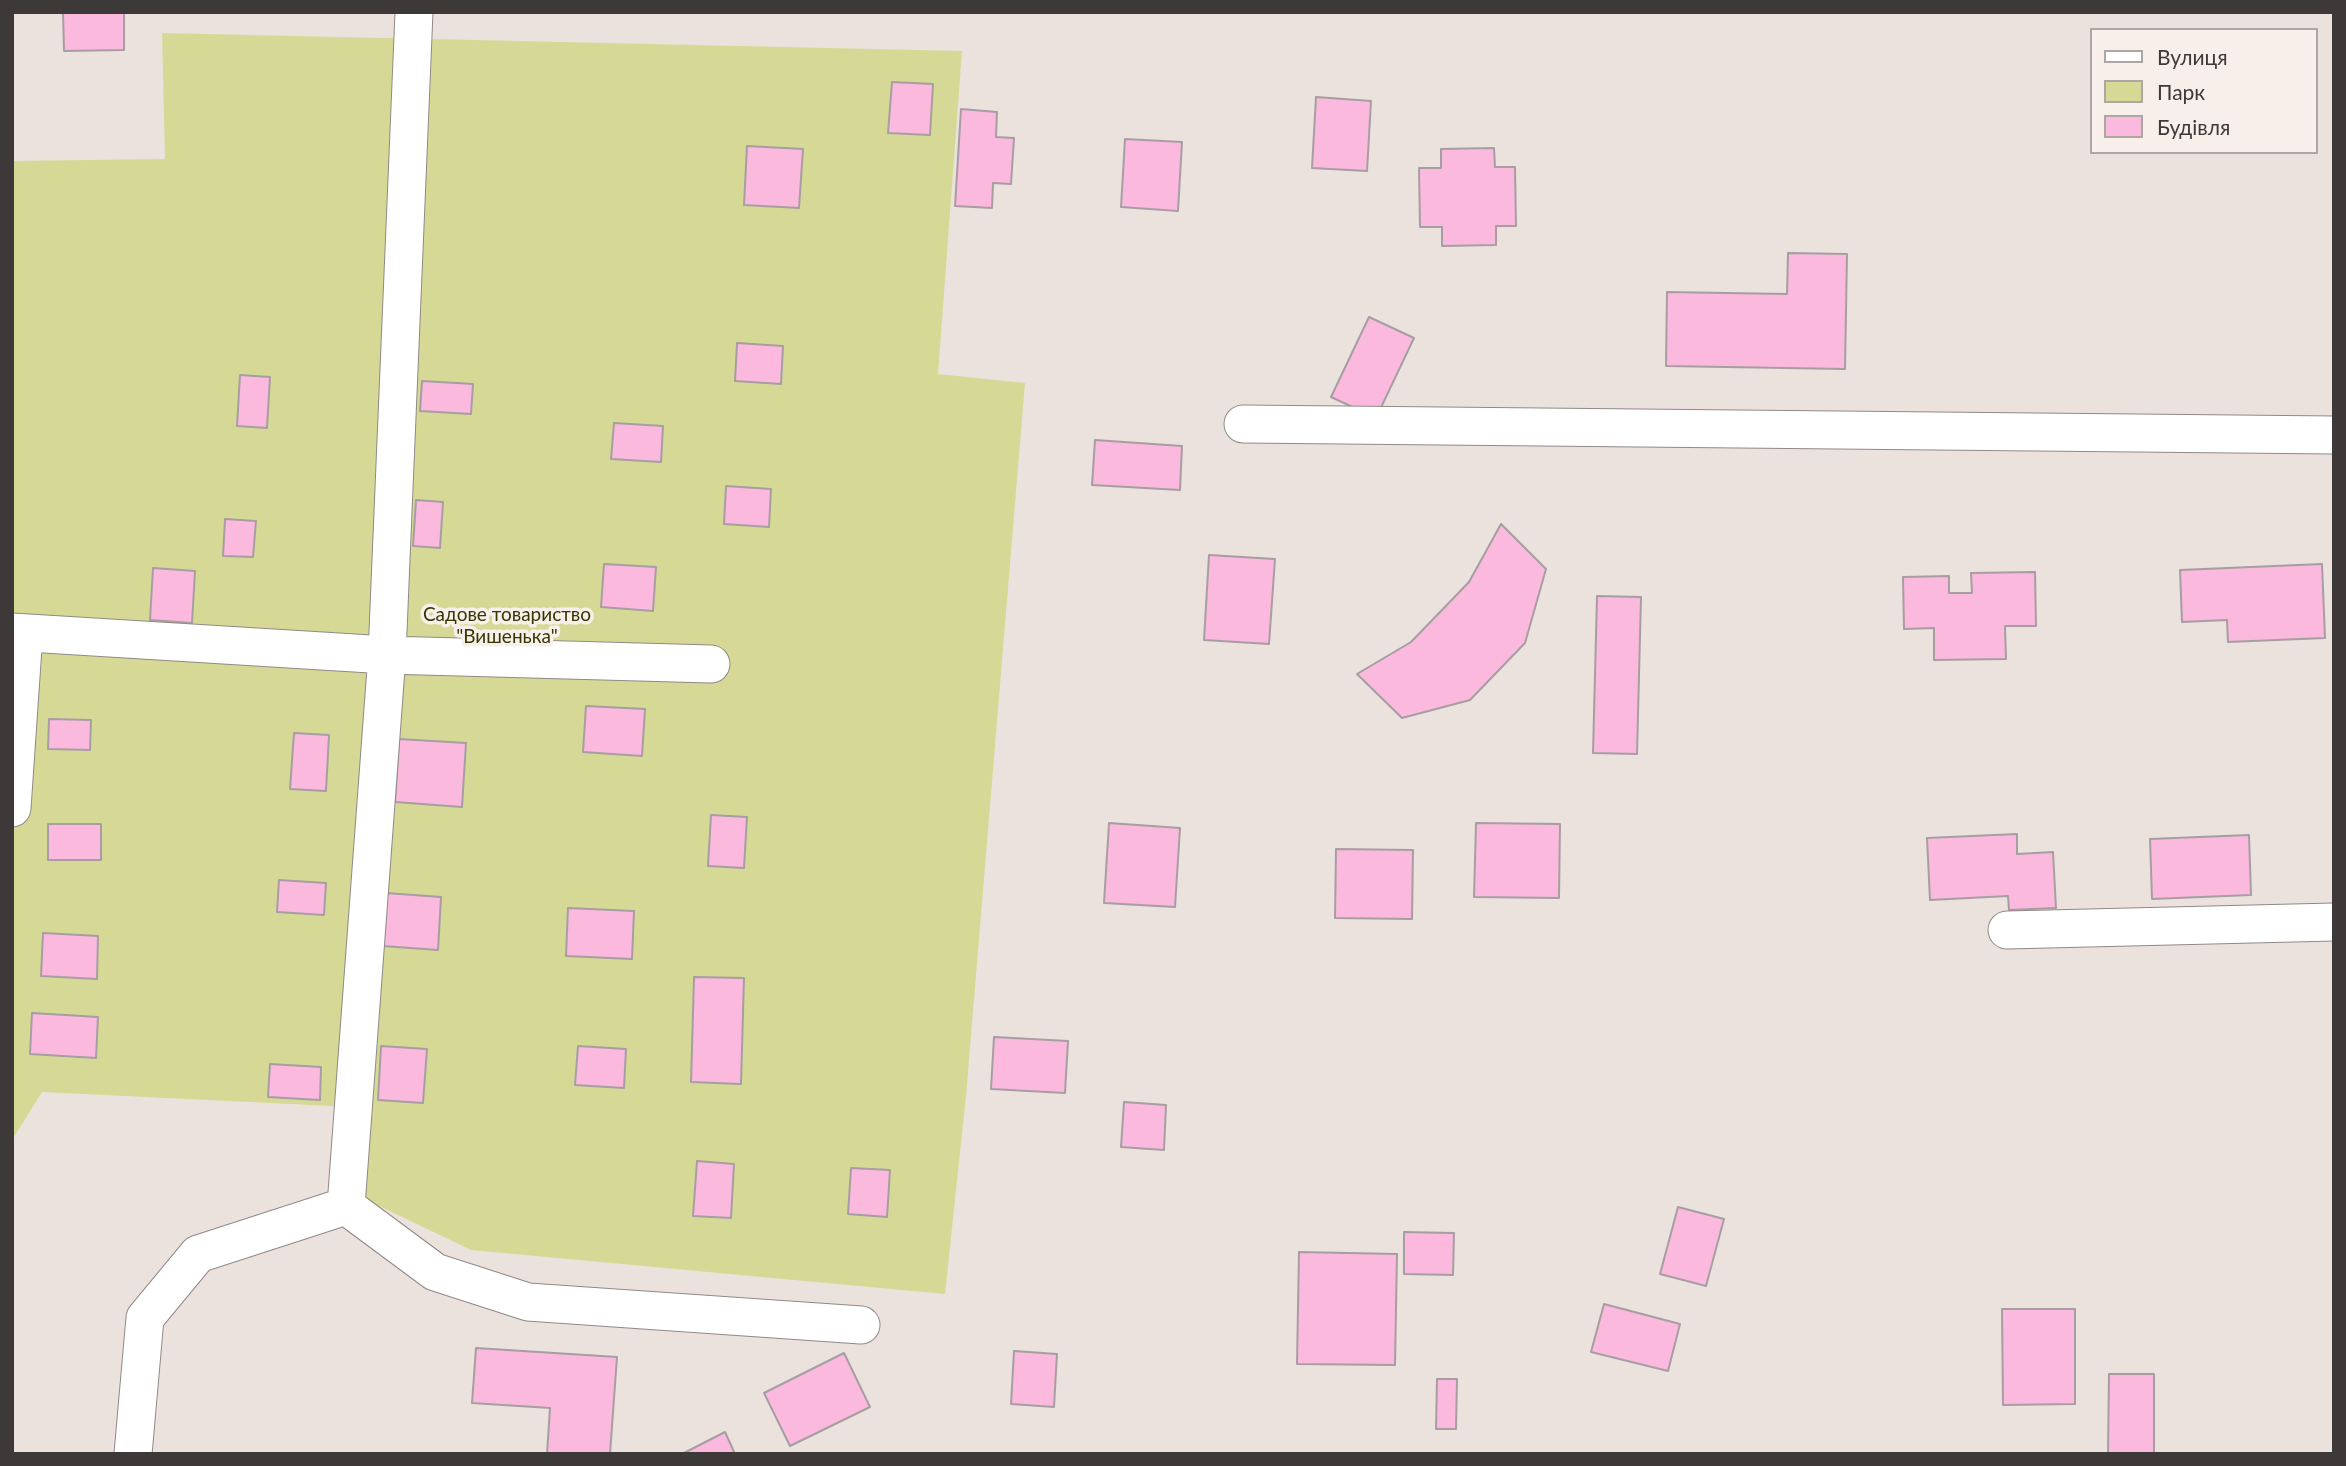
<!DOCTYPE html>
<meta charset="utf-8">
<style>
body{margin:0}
#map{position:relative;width:2346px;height:1466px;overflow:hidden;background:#ebe2de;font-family:Lato,sans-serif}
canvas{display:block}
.frame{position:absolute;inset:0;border:14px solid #3d3938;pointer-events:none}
.legend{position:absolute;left:2090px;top:28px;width:228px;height:126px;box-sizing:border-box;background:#f8efeb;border:2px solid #ada6a3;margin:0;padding:9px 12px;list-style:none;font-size:21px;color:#3d3938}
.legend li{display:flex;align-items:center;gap:14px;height:35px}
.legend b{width:35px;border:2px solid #ada6a3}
</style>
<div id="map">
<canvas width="2346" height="1466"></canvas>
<div class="frame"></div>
<ul class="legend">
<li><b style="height:9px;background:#fff"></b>Вулиця</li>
<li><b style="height:19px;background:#d6d996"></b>Парк</li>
<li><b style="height:19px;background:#fbb9dd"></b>Будівля</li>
</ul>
</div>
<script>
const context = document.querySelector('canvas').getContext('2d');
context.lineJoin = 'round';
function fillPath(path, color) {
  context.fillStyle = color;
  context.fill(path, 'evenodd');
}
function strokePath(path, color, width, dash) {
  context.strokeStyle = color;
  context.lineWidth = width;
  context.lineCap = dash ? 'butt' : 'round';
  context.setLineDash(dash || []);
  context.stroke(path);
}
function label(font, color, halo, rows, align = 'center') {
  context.font = font + ' Lato,sans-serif';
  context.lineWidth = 7;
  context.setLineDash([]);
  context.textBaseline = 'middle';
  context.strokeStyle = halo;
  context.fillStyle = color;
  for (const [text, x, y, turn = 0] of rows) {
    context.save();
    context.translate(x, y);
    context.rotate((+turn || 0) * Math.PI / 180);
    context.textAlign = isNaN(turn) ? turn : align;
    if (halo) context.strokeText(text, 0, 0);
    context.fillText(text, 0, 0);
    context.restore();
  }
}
fillPath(new Path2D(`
 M162 33 962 51 938 374 1025 383 966 1096 945 1294 471 1250 348 1191 353 1107 42 1092 12 1140V161L165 159Z`), '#d6d996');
const building = new Path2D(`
 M63 12H124V50L64 51Z
 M892 82 933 84 930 135 888 133Z
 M1316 97 1371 101 1367 171 1312 168Z
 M961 109 997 112 996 137 1014 138 1011 184 993 183 992 208 955 206Z
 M1125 139 1182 142 1178 211 1121 207Z
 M747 146 803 149 799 208 744 205Z
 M1494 148 1495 167H1515L1516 226H1496V245L1442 246V227H1420L1419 168H1441V149Z
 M1788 253 1847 254 1845 369 1666 366 1667 292 1787 294Z
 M1369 317 1414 338 1376 418 1331 397Z
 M737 343 783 346 781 384 735 381Z
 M240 375 270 377 267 428 237 426Z
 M422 381 473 384 471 414 420 411Z
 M614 423 663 426 661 462 611 459Z
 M1095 440 1182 446 1180 490 1092 485Z
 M726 486 771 489 769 527 724 524Z
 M416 500 443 502 440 548 413 546Z
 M225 519 256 521 253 557 223 556Z
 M1501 524 1546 569 1525 643 1470 700 1402 718 1357 674 1411 642 1469 582Z
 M1209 555 1275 559 1269 644 1204 640Z
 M604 564 656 567 653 611 601 607Z
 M2322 564 2325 638 2228 642 2227 620 2182 622 2180 570Z
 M153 568 195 571 192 623 150 620Z
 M2035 572 2036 626H2005L2006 659 1934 660V628L1904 629 1903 577 1949 576V593H1972L1971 573Z
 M1597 596 1641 597 1637 754 1593 753Z
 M586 706 645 709 642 756 583 752Z
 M49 719 91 720 90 750 48 749Z
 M294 733 329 735 326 791 290 789Z
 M399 739 466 743 462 807 395 802Z
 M711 815 747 817 744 868 708 866Z
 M1109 823 1180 828 1175 907 1104 903Z
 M1476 823 1560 824 1559 898 1474 897Z
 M48 824H101V860H48Z
 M2017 834V854L2053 852 2056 908 2009 910 2008 896 1930 900 1927 838Z
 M2249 835 2251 895 2152 899 2150 839Z
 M1336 849 1413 850 1412 919 1335 918Z
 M279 880 326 883 324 915 277 912Z
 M386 893 441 897 438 950 383 946Z
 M568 908 634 911 632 959 566 956Z
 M43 933 98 936 97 979 41 976Z
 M694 977 744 978 741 1084 691 1082Z
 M32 1013 98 1017 96 1058 30 1054Z
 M994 1037 1068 1041 1065 1093 991 1089Z
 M381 1046 427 1049 423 1103 378 1100Z
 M578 1046 626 1049 624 1088 575 1085Z
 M270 1064 321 1067 320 1100 268 1097Z
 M1124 1102 1166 1105 1164 1150 1121 1147Z
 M697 1161 734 1164 731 1218 693 1216Z
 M851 1168 890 1170 887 1217 848 1214Z
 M1678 1207 1724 1219 1706 1286 1660 1274Z
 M1404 1232 1454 1233 1453 1275 1404 1274Z
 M1299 1252 1397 1254 1395 1365 1297 1364Z
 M1604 1304 1680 1324 1668 1371 1591 1352Z
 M2002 1309H2075V1404L2003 1405Z
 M476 1348 617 1357 610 1454H547L550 1408 472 1403Z
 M1014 1351 1057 1354 1054 1407 1011 1404Z
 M844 1353 870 1407 790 1446 764 1393Z
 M2109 1374H2154V1453H2108Z
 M1437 1379H1457L1456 1429H1436Z
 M725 1432 735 1454H682Z`);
fillPath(building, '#fbb9dd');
strokePath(building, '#a69ea2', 2);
const street = new Path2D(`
 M1243 424 2334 435
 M12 632 387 655 711 664
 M12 808 24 633
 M2007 930 2334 922
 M346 1206 435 1272 528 1302 861 1325
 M133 1454 145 1318 198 1254 346 1206 387 655 414 12`);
strokePath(street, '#918985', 39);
strokePath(street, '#fff', 37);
label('19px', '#353600', '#f8efeb', [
 ["Садове товариство",507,615],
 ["\"Вишенька\"",507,637]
]);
</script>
